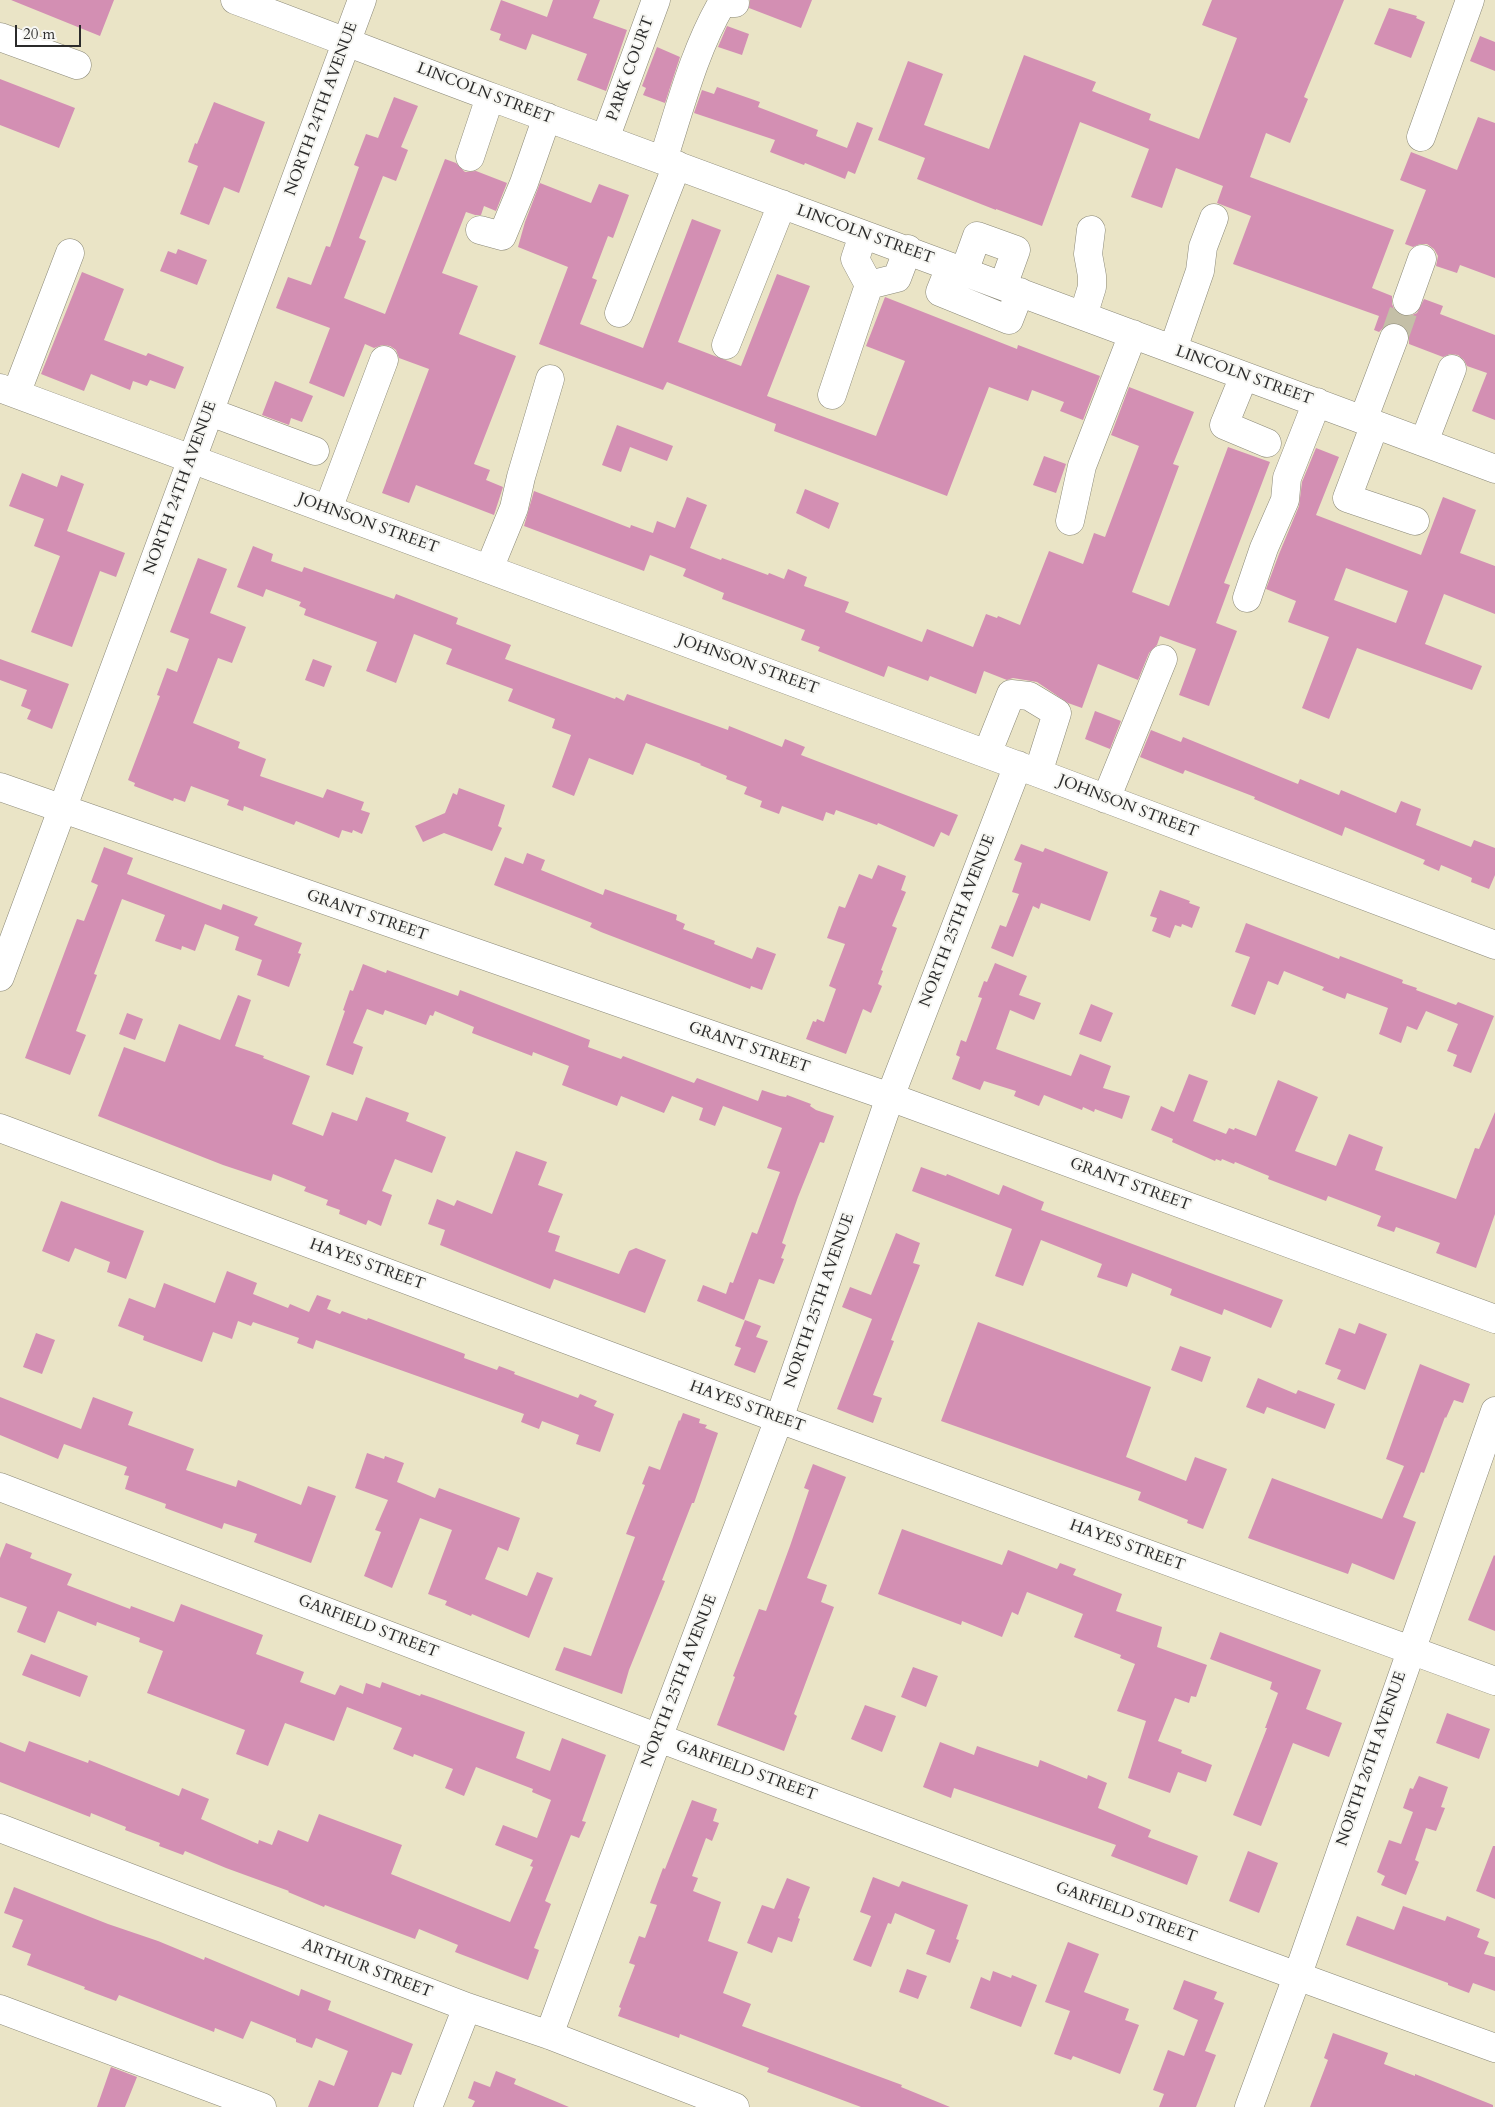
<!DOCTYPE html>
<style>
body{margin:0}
#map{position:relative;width:1495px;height:2107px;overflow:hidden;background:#eae4c6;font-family:Cardo,serif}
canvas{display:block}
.scale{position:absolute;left:15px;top:25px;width:66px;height:22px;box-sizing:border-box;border:2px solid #2b2b2b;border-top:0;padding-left:6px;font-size:15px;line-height:18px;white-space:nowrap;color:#2b2b2b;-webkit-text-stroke:4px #f6f6f2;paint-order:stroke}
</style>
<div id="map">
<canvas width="1495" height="2107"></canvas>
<div class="scale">20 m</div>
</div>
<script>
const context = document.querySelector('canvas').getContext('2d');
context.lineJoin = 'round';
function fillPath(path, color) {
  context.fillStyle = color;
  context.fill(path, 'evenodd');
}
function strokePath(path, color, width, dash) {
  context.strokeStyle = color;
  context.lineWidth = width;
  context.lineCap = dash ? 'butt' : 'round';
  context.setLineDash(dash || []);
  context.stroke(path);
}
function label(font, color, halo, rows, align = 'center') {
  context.font = font + ' Cardo,serif';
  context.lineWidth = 4;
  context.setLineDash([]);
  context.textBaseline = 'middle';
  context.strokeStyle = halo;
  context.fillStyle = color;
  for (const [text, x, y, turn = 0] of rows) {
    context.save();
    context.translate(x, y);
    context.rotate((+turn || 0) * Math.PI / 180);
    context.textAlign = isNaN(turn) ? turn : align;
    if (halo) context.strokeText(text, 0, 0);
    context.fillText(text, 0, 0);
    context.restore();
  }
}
fillPath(new Path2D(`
 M11 0H114L100 36Z
 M501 0 547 17 553 0H600L593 18 627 30 606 91 577 80 587 54 532 34 526 50 499 40 501 34 490 30Z
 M750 0H812L801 28 749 8Z
 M1212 0H1344L1304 97 1308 99 1290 143 1266 133 1250 177 1394 230 1372 288 1392 296V304L1395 311 1401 315 1409 316 1417 313 1424 299 1443 306 1440 314 1495 335V420L1472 411 1487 373 1467 366 1464 360 1458 355 1450 354 1443 357 1409 344V336L1406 329 1399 323H1392L1385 326 1379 332 1374 330 1379 316 1233 264 1251 216 1217 203 1223 186 1176 168 1162 208 1131 197 1149 149 1080 122 1042 226 996 209V210L917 179 925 158 878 140 908 61 943 74 924 125 989 149 1024 55 1096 82 1092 91 1151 114 1149 120 1199 139 1237 38 1202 25Z
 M1389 8 1417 16 1416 18 1425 22 1411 58 1374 44Z
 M727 26 749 34 742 55 718 47Z
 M1480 36 1495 42V71L1470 61Z
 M657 47 680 57 665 103 643 95 646 88 642 86Z
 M0 79 75 108 59 148 0 125Z
 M717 87 760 102 758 107 818 130 816 136 847 148 857 122 873 128 855 174 848 171 845 179 805 163 804 165 770 152 775 140 694 113 702 90 714 94Z
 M394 97 418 106 401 147 408 150 396 181 383 176 359 238 366 241 344 298 385 314 445 159 456 163 465 172 476 171 507 183 496 211 484 206 481 215H475L466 212 442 273 478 286 459 334 516 356 474 464 490 470 486 480 503 487 494 515 416 485 409 503 382 493 429 369 399 358 396 350 390 346 382 345 374 348 365 344 344 397 309 383 330 328 276 308 288 277 311 285 326 246 330 247 359 167 354 165 366 134 378 138Z
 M214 102 265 122 239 193 224 187 209 225 180 214 198 166 188 162 195 143 197 144Z
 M1478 117 1495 123V278L1460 265 1457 273 1436 266 1438 256 1434 249 1427 244H1420L1413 247 1405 244 1426 190 1400 180 1411 152 1457 170Z
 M540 183 591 203 599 184 629 195 613 238 608 236 592 278 597 280 580 324 643 348 692 219 721 230 678 342 741 366 777 274 810 286 767 396 876 436 905 361 866 346 885 297 1017 349 1018 345 1100 376 1083 420 1060 411 1064 402 1032 390 1028 401 989 387 947 496 774 431 776 424 667 382 663 390 539 344 568 267 518 247 525 222Z
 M178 249 207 260 197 285 160 271 168 251 176 254Z
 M82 272 124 289 104 340 146 356 148 353 184 367 175 389 150 380 147 386 133 381 130 390 91 374 84 391 41 374Z
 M275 381 313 396 302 422 291 418 289 425 262 415Z
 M1129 387 1194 412 1173 464 1179 466 1132 592 1169 606 1228 447 1270 462 1224 583 1230 585 1216 623 1237 631 1209 706 1179 695 1196 649 1160 636 1157 645 1149 653 1138 680 1098 664 1082 708 1068 703 1037 682 1013 678 1007 680 984 671 976 694 930 676 928 681 888 666 884 677 818 651 820 647 801 640 805 630 722 599 724 593 683 576 686 569 650 555 644 571 524 526 534 491 630 528 631 525 653 533 657 521 675 528 687 497 707 505 690 548 721 560 722 558 768 575 769 573 784 579 788 569 807 577 804 586 849 602 845 612 922 642 927 629 973 647 986 614 997 618 998 616 1020 625 1049 551 1083 564 1094 533 1105 537 1139 446 1111 435Z
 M617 425 673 446 667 461 630 447 621 472 602 465Z
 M1316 448 1339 457 1316 515 1421 555 1443 497 1476 510 1460 553 1495 566V614L1444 594 1425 644 1482 666 1472 690 1357 648 1329 719 1302 708 1329 637 1288 622 1296 601 1266 589 1279 554 1299 506 1302 482ZM1346 568 1408 591 1396 623 1334 600Z
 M1044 456 1066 464 1056 493 1033 485Z
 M22 473 57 487 61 475 84 484 67 531 125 553 116 577 100 571 72 647 31 632 60 556 34 546 44 519 9 506Z
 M805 489 839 503 829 529 796 513Z
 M253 546 273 554 271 561 302 572 304 567 394 599 396 594 458 618 456 624 511 645 505 659 615 699 616 697 624 701 627 694 728 730 729 726 782 747 785 739 805 747 801 755 958 815 949 836 941 832 934 847 878 823 877 825 836 810 834 815 826 812 823 821 782 806 779 814 760 807 762 801 744 794 747 787 726 779 727 776 700 765 701 764 646 743 633 775 589 758 574 796 552 787 571 735 552 728 555 719 508 701 513 689 446 664 452 649 414 634 396 683 366 671 377 642 304 615 306 609 299 606 301 602 266 589 263 597 237 587Z
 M198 558 227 569 210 613 246 627 232 663 218 658 193 723 240 742 238 748 266 759 260 776 323 798 327 789 364 802 361 810 370 813 362 834 353 830 352 833 342 830 339 838 296 821 294 825 244 806 243 811 227 805 229 800 191 786 185 802 174 798 173 801 134 786 135 783 128 780 160 696 157 695 167 668 177 672 189 639 170 632Z
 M0 659 69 684 52 729 27 719 31 710 21 706 27 690 0 680Z
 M313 659 332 666 324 687 305 680Z
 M1095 711 1121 721 1110 749 1085 739Z
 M1151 730 1181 742 1183 737 1298 784 1300 779 1339 795 1341 790 1396 813 1401 801 1421 809 1416 825 1471 847 1474 840 1495 848V875L1489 889 1471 882 1472 878 1441 865 1439 871 1423 864 1425 860 1345 827 1342 836 1254 799 1255 797 1185 770 1183 774 1140 757Z
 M459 788 505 805 498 826 502 828 492 851 444 833 423 842 415 826 445 813 453 793 457 795Z
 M1021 844 1043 852 1045 848 1108 872 1090 921 1041 903 1039 909 1033 906 1013 957 991 948 1000 925 1006 927 1019 894 1012 892 1022 863 1014 860Z
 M104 847 133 858 127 874 221 910 223 904 258 917 254 925 302 943 298 953 301 954 289 987 257 975 262 960 235 950 239 937 205 924 195 951 182 946 181 950 155 941 165 915 122 899 94 974 97 975 76 1031 86 1035 70 1075 25 1058 77 919 84 921 98 885 91 882Z
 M527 853 545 860 541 870 603 895 605 889 677 915 676 920 685 924 683 929 715 941 714 944 752 959 757 947 776 954 762 990 751 986 750 989 601 932 590 927 592 923 494 885 505 857 523 864Z
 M878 865 906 876 901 890 906 892 892 926 897 928 881 970 883 971 878 984 882 986 871 1013 863 1009 846 1054 806 1039 813 1021 816 1022 817 1019 824 1022 836 989 829 986 845 944 827 938 839 906 845 908 859 874 872 879Z
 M1160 890 1190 901 1189 903 1200 907 1192 928 1182 924 1181 927 1175 925 1170 938 1152 931 1157 918 1150 916Z
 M1246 923 1324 953 1339 959 1340 956 1403 980 1402 983 1417 988 1416 990 1456 1005 1458 1002 1494 1016 1471 1073 1453 1066 1457 1055 1447 1051 1458 1024 1426 1011 1417 1030 1407 1026 1401 1043 1379 1034 1388 1008 1347 993 1345 999 1322 990 1324 987 1284 971 1278 985 1268 981 1255 1015 1231 1006 1250 957 1235 952Z
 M995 963 1027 976 1019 995 1041 1003 1034 1020 1010 1010 996 1049 1071 1076 1080 1054 1111 1066 1103 1088 1130 1096 1122 1119 1095 1109 1094 1112 1083 1107 1082 1110 1044 1095 1039 1106 1014 1096 1016 1091 984 1081 980 1090 952 1079 960 1057 956 1055 961 1040 966 1042 982 998 978 997 984 981 987 982Z
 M363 964 386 973 387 970 458 996 460 990 590 1040 588 1047 621 1059 623 1056 694 1083 697 1078 758 1101 762 1090 780 1096 786 1097 787 1095 811 1104 810 1106 816 1110 834 1116 824 1143 820 1142 798 1197 782 1243 786 1245 781 1258 784 1259 774 1284 759 1279 744 1320 697 1301 703 1285 726 1294 730 1282 733 1283 752 1232 757 1234 780 1172 767 1168 782 1128 723 1106 715 1126 699 1120 703 1108 672 1096 664 1113 621 1096 617 1106 562 1085 569 1066 533 1052 532 1056 472 1033 474 1027 435 1011 433 1016 430 1015 426 1025 385 1010 383 1015 367 1009 353 1043 363 1047 353 1075 326 1065 345 1011 343 1010 350 990 353 991Z
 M238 995 251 1000 235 1046 264 1056 263 1058 310 1076 292 1124 323 1136 332 1112 357 1121 366 1097 409 1113 406 1121 446 1137 432 1173 395 1159 382 1191 392 1195 381 1226 368 1220 366 1225 339 1214 340 1210 326 1205 328 1200 304 1191 306 1187 273 1174 271 1181 223 1165 98 1116 124 1047 165 1062 179 1024 220 1040Z
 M1091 1004 1113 1013 1101 1042 1079 1034Z
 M127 1013 143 1019 135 1040 119 1034Z
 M1189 1074 1208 1081 1193 1121 1226 1134 1229 1128 1234 1130 1235 1128 1256 1136 1278 1080 1318 1097 1295 1151 1336 1166 1349 1134 1383 1147 1375 1170 1456 1199 1475 1148 1479 1149 1495 1112V1214L1476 1268 1436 1253 1440 1243 1396 1227 1394 1232 1377 1226 1381 1216 1328 1196 1326 1201 1268 1179 1269 1176 1235 1162 1234 1164 1222 1159 1221 1161 1216 1159 1215 1161 1172 1142 1173 1139 1151 1130 1161 1106 1174 1112Z
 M516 1151 547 1162 538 1185 563 1194 548 1232 560 1236 555 1251 619 1274 629 1251 636 1248 666 1260 645 1313 554 1279 550 1289 440 1245 445 1230 428 1224 437 1199 454 1206 457 1200 492 1214Z
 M921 1167 946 1176 947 1174 999 1195 1003 1185 1044 1202 1041 1210 1283 1300 1271 1328 1224 1309 1222 1315 1170 1295 1172 1289 1132 1273 1127 1287 1097 1277 1102 1264 1041 1240 1023 1286 995 1276 1012 1229 912 1191Z
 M61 1201 144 1231 126 1279 107 1272 110 1262 75 1248 69 1262 42 1251Z
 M896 1233 920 1243 913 1263 920 1265 891 1340 894 1341 873 1395 882 1398 873 1423 837 1409 872 1319 842 1307 850 1287 871 1295Z
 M227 1271 257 1283 253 1294 288 1308 290 1304 309 1312 317 1295 331 1300 327 1309 340 1314 342 1311 367 1320 368 1318 465 1354 464 1358 497 1370 499 1366 515 1372 514 1374 578 1398 580 1394 597 1401 594 1406 614 1414 600 1452 576 1444 579 1435 542 1421 539 1429 521 1422 524 1414 316 1340 313 1349 297 1343 299 1338 253 1322 251 1326 238 1321 232 1339 213 1332 202 1362 143 1340 144 1336 118 1326 129 1298 155 1308 164 1283 215 1303Z
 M745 1320 761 1326 756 1337 768 1341 755 1373 734 1365 741 1348 735 1346Z
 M978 1322 1151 1387 1126 1457 1186 1481 1195 1457 1227 1469 1203 1529 1187 1523 1188 1520 1138 1500 1141 1492 941 1421Z
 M1359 1323 1387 1334 1365 1390 1337 1379 1341 1370 1325 1364 1339 1328 1355 1334Z
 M36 1333 55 1340 42 1374 23 1367Z
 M1180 1346 1211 1357 1202 1382 1171 1370Z
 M1420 1364 1470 1384 1463 1403 1454 1400 1446 1418 1445 1417 1424 1473 1421 1472 1403 1517 1416 1522 1394 1580 1352 1563 1348 1574 1248 1538 1272 1478 1382 1519 1404 1466 1386 1459Z
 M1258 1378 1296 1394 1298 1390 1335 1404 1325 1429 1267 1407 1264 1414 1246 1407Z
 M0 1397 81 1429 93 1397 133 1412 128 1425 194 1449 186 1470 236 1487 238 1480 301 1505 308 1486 336 1496 311 1563 254 1542 257 1534 224 1523 222 1529 165 1508 166 1504 125 1489 129 1476 124 1475 127 1467 64 1444 58 1459 0 1435Z
 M683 1413 700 1419 699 1423 707 1425 705 1428 718 1433 694 1503H692L662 1580 665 1581 629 1670 622 1694 555 1670 564 1647 591 1656 635 1537 626 1534 645 1485 642 1484 649 1466 660 1470 679 1420 680 1421Z
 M367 1453 384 1459 385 1456 404 1463 397 1482 435 1498 439 1488 520 1518 508 1551 498 1547 485 1579 527 1596 537 1572 553 1578 529 1638 472 1614 471 1616 445 1605 447 1601 428 1594 452 1530 420 1518 392 1588 364 1576 381 1532 375 1530 388 1500 355 1488Z
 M813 1464 846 1477 807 1578 827 1585 821 1602 834 1607 794 1714 797 1716 784 1751 717 1725 735 1677 733 1676 759 1609 766 1611 790 1546 809 1490 804 1488Z
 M902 1529 1002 1565 1008 1550 1057 1569 1060 1563 1076 1569 1073 1575 1122 1594 1116 1611 1162 1627 1157 1647 1207 1665 1196 1697 1191 1696 1189 1703 1175 1698 1158 1741 1182 1750 1181 1753 1212 1765 1206 1782 1178 1772 1170 1793 1128 1778 1146 1721 1117 1711 1135 1664 1120 1658 1121 1655 1074 1637 1083 1614 1027 1592 1018 1615 1012 1612 1002 1637 962 1621 961 1625 878 1594Z
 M6 1543 32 1553 30 1558 72 1574 67 1585 130 1609 131 1606 174 1622 181 1604 263 1635 256 1654 304 1672 300 1682 335 1695 340 1685 363 1694 366 1683 380 1688 382 1682 420 1696 421 1694 433 1698 525 1732 516 1758 550 1771 562 1738 606 1755 582 1821 586 1822 579 1838 571 1835 545 1901 551 1904 534 1948 539 1950 528 1980 455 1952 458 1945 419 1929 415 1939 325 1905 324 1907 288 1892 289 1891 226 1868 185 1851 183 1855 159 1846 160 1843 125 1830 126 1827 91 1813 90 1817 0 1782V1742L25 1752 29 1741 88 1763 89 1760 179 1796 182 1788 209 1799 201 1819 258 1844 259 1840 272 1845 278 1830 308 1842 319 1814 402 1845 391 1874 510 1922 533 1867 530 1866 533 1860 495 1845 503 1825 537 1838 551 1800 532 1792 533 1789 476 1767 464 1796 445 1788 453 1769 414 1754 413 1757 393 1749 402 1728 347 1707 334 1741 285 1723 268 1766 236 1754 245 1730 147 1693 163 1651 139 1642 140 1638 97 1622 96 1626 58 1611 45 1643 17 1632 27 1607 0 1597V1558Z
 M1494 1555 1495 1556V1631L1468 1620Z
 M1220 1632 1321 1670 1306 1709 1342 1723 1329 1757 1293 1743 1261 1826 1233 1815 1267 1728H1265L1278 1693 1270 1689 1272 1682 1210 1659Z
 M31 1654 88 1676 80 1697 22 1675Z
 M913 1667 938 1676 926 1707 901 1697Z
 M865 1705 896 1716 882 1752 851 1739Z
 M1447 1713 1490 1729 1479 1759 1436 1743Z
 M940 1742 974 1755 977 1746 1038 1767 1040 1760 1087 1779 1088 1775 1107 1783 1098 1808 1151 1830 1148 1837 1198 1856 1187 1885 1111 1856 1116 1845 954 1788 951 1798 923 1787Z
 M1419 1776 1448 1787 1441 1807 1445 1808 1436 1831 1426 1828 1415 1860 1419 1862 1406 1895 1381 1885 1385 1876 1377 1872 1389 1840 1401 1844 1413 1812 1403 1808 1410 1788 1413 1789Z
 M692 1800 717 1809 713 1821 719 1823 712 1841 706 1838 692 1876 698 1878 693 1891 721 1902 708 1941 738 1952 723 1993 751 2004 742 2026 902 2085 901 2087 950 2107H861L767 2072 769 2068 680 2034 679 2038 618 2016 621 2008 619 2007 635 1965 629 1963 639 1936 645 1938 657 1905 650 1903 663 1868 665 1869Z
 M1493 1846H1495V1899L1476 1891Z
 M1248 1851 1278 1863 1259 1913 1229 1901Z
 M873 1877 899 1887 902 1881 968 1905 956 1939 959 1940 950 1963 926 1954 935 1930 895 1913 891 1924 888 1923 871 1967 853 1960 871 1916 860 1912Z
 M787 1878 810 1887 798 1918 800 1919 792 1942 778 1937 772 1953 747 1943 762 1905 774 1909Z
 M14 1887 108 1924 158 1941 204 1960 205 1957 299 1996 301 1989 331 2001 328 2010 413 2044 401 2075 392 2072 378 2107H308L319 2080 334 2086 348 2051 316 2038 312 2048 296 2042V2039L251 2021 243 2039 215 2028 214 2032 119 1995 116 2001 84 1989 85 1987 27 1965 31 1954 12 1947 23 1920 4 1913Z
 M1403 1906 1445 1921 1447 1916 1480 1929 1477 1937 1489 1942 1484 1954 1495 1957V1991L1473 1983 1469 1993 1448 1985V1983L1346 1945 1357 1916 1394 1930Z
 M1068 1942 1099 1954 1084 1992 1129 2009 1125 2020 1139 2025 1120 2074 1073 2056 1071 2060 1054 2054 1070 2011 1045 2002Z
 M907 1969 927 1976 918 1999 899 1992Z
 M993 1971 1011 1978 1012 1975 1037 1985 1021 2027 970 2008 981 1977 990 1981Z
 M1184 1980 1217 1992 1214 1999 1224 2003 1205 2051 1216 2055 1196 2107H1159L1164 2094 1153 2090 1168 2050 1184 2056 1198 2020 1173 2009Z
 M1333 2033 1388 2053 1384 2064 1415 2076V2074L1493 2105V2107H1310L1328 2060 1324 2058Z
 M111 2067 137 2077 125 2107H97Z
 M496 2071 516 2079 514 2084 569 2107H472L475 2101 468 2098 474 2081 490 2087Z`), '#d38fb3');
strokePath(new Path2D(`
 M1394 338 1407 301`), '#c4bfa7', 28, [28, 14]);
const minor = new Path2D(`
 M235 0C322 32 407 66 494 98 828 221 1161 345 1495 469
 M0 37 77 65
 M1421 137 1470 0
 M605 139 656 0
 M470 157 490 97
 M663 160C680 108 694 51 722 3H735
 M480 230 502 236 524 183 547 117
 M950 267 940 292 1009 320 1020 292
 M964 272 977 236 1016 250 1003 286
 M869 285 897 278 908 249
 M1407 301 1422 259
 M619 313 677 165
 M1083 316 1092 287V276L1088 254 1091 230
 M726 345 782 204
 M1173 349 1200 271 1203 247 1214 218
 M1244 376 1224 425 1267 443
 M0 388 1038 773 1495 945
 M16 394 70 253
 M832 395 869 285 855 259 863 235
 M210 412 315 451
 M1363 420 1394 338
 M1375 424 1347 498 1415 521
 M1424 442 1452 369
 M328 509 384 360
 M1070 521 1082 466 1133 334
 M489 569 514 508 521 477 550 379
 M1247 598 1264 548 1285 500 1287 478 1317 402
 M987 754 1011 694 1029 696 1057 713 1038 773
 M0 787 890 1097 1495 1319
 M1106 799 1163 659
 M0 977 362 0
 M0 1128 779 1419 1495 1681
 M0 1487C497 1677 994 1867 1495 2048
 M0 1828 467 2007 549 2035 735 2107
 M0 2009 262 2107
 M549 2035 658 1738 779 1419 890 1097 1018 765
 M428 2107 467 2007
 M1249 2107 1297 1977 1495 1411`);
strokePath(minor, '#8a8878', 29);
strokePath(minor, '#fff', 28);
label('16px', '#2b2b2b', '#f6f6f2', [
 ["PARK COURT",631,69,-70],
 ["LINCOLN STREET",485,94,21],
 ["NORTH 24TH AVENUE",322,109,-70],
 ["LINCOLN STREET",865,235,20],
 ["LINCOLN STREET",1244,376,20],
 ["NORTH 24TH AVENUE",181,488,-70],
 ["JOHNSON STREET",368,524,20],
 ["JOHNSON STREET",748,665,20],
 ["JOHNSON STREET",1128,807,21],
 ["GRANT STREET",367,916,19],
 ["NORTH 25TH AVENUE",958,921,-69],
 ["GRANT STREET",749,1048,19],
 ["GRANT STREET",1130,1185,20],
 ["HAYES STREET",367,1265,20],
 ["NORTH 25TH AVENUE",820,1301,-71],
 ["HAYES STREET",747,1407,20],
 ["HAYES STREET",1127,1546,20],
 ["GARFIELD STREET",368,1627,21],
 ["NORTH 25TH AVENUE",680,1681,-69],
 ["NORTH 26TH AVENUE",1372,1759,-71],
 ["GARFIELD STREET",746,1771,20],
 ["GARFIELD STREET",1126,1913,20],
 ["ARTHUR STREET",367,1969,21]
]);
</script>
